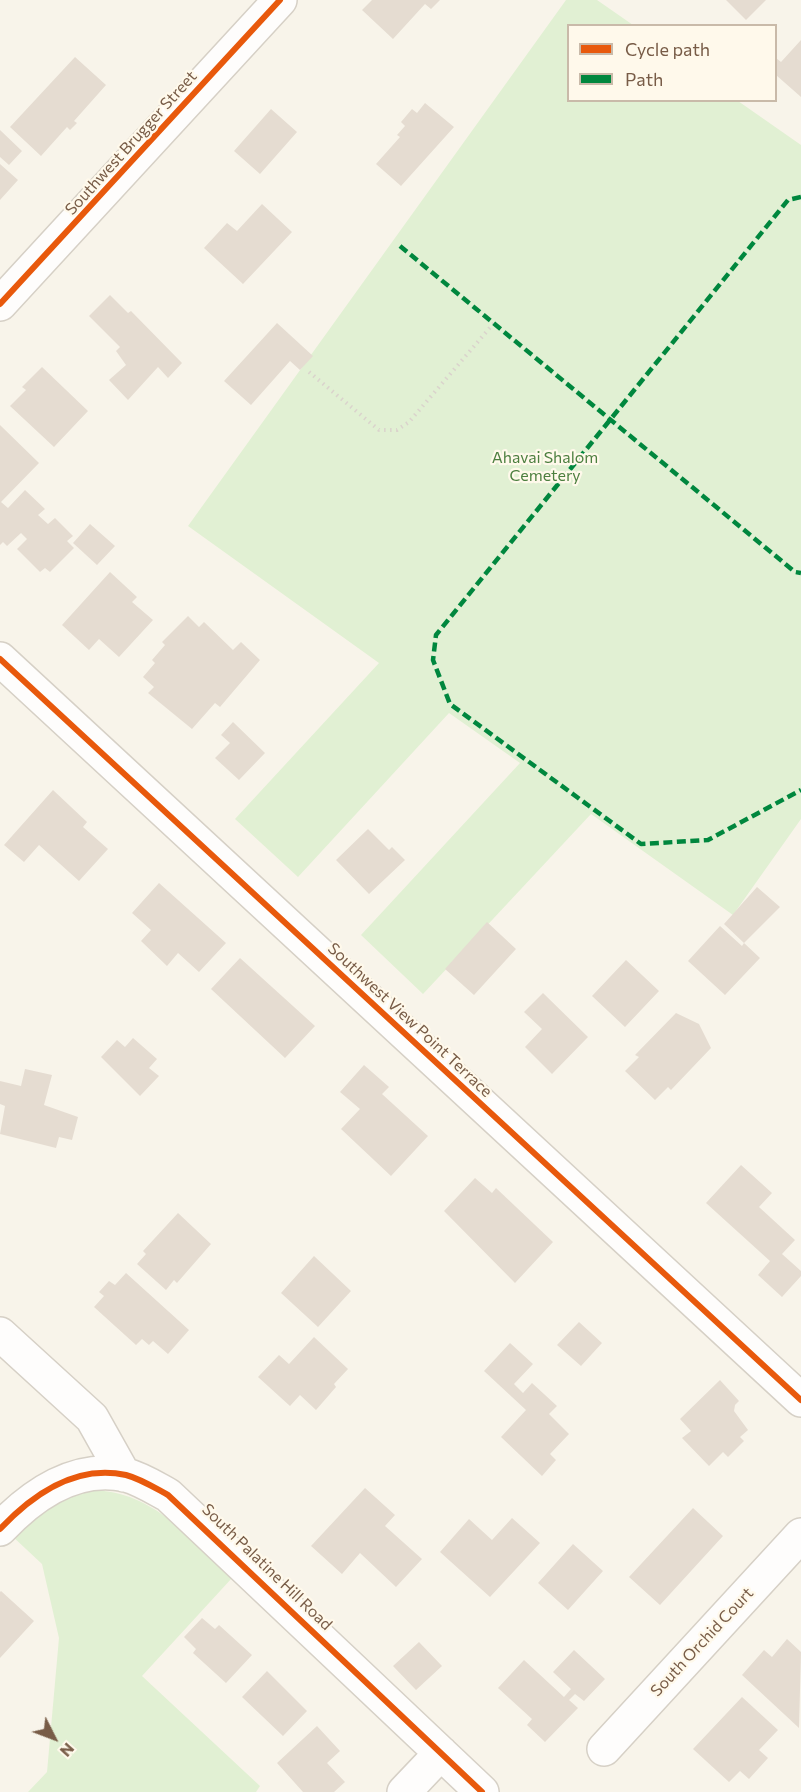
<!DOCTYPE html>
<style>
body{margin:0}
#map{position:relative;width:801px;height:1792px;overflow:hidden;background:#f8f4ea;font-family:Commissioner,sans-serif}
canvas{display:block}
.legend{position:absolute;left:567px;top:24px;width:210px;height:78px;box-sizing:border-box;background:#fff9eb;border:2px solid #c9baa9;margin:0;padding:8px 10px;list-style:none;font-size:18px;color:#785c47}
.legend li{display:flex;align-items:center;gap:12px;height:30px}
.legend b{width:30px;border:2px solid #c9baa9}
.north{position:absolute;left:24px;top:1708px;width:60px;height:60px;-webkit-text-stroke:4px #fff9eb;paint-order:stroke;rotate:132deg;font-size:16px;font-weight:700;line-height:24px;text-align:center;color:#785c47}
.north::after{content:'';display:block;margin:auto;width:21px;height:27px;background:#785c47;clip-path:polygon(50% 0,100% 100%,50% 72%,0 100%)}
</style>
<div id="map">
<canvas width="801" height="1792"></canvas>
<ul class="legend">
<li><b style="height:8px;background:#e8590c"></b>Cycle path</li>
<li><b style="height:8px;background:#00873e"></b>Path</li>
</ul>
<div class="north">N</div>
</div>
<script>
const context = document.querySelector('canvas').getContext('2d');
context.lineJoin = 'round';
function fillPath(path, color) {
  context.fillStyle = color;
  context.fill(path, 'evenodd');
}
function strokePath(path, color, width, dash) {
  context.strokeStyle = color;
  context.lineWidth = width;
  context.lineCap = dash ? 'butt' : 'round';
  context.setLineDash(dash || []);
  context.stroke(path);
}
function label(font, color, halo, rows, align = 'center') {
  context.font = font + ' Commissioner,sans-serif';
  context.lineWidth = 4.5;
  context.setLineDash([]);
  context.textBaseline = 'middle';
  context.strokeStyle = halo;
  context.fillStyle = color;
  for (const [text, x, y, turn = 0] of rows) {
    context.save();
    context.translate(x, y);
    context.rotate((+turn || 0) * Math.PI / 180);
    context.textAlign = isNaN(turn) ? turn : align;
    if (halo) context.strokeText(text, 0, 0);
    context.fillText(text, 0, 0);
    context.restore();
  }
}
fillPath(new Path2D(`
 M566 0H597L633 25 568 26V100L738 101 801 145V819L733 915 591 814 423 994 361 935 520 763 449 713 298 877 235 819 379 663 188 526Z
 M93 1490C154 1492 190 1538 232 1578L142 1676 260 1786 256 1792H28L47 1772 59 1638 42 1564 11 1535C34 1512 60 1495 93 1490Z`), '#e1f0d3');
fillPath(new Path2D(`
 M372 0H440L431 9 425 4 393 39 362 10Z
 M726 0H766L746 20Z
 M801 40V97L776 75V58L781 62Z
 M75 57 106 85 74 121 77 123 70 130 67 127 41 156 10 127Z
 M425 103 454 127 401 186 376 164 400 137 397 135 405 126 401 122 412 109 417 113Z
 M271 109 297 132 260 174 234 151Z
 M0 130 22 151 9 165 0 157Z
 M0 164 18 180 0 200Z
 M262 204 292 232 243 284 204 248 227 223 237 231Z
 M110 295 128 313 131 311 182 363 168 378 158 367 128 400 109 380 126 365 116 351 120 347 89 316Z
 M277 323 313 356 300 370 290 361 251 405 224 381Z
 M42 367 88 411 54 447 10 406 26 390 22 387Z
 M0 425 39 463 1 502 8 508 25 490 45 509 38 515 48 524 55 518 73 536 67 541 74 548 50 572 45 568 40 572 17 549 27 539 21 533 7 546 3 542 0 545Z
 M90 524 115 546 97 565 73 543Z
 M110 572 137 597 132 602 153 620 119 657 99 639 89 650 62 625Z
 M188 616 199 627 204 622 233 650 241 642 260 660 220 707 215 703 192 729 148 693 154 687 143 677 155 663 152 660 165 645 162 642Z
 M233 722 265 753 239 780 215 758 230 743 221 735Z
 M53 790 87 822 83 827 108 849 79 881 39 845 24 862 4 845Z
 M368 829 389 850 392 847 405 860 369 894 336 860Z
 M159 883 226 943 199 972 178 953 167 966 141 941 151 930 132 913Z
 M757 887 780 907 744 943 760 958 725 995 688 961 720 926 742 946 744 943 724 924Z
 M487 922 516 949 474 995 445 969Z
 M240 958 315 1026 285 1058 211 989Z
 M626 960 659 991 625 1027 592 996Z
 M543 993 588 1037 552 1074 525 1047 542 1029 524 1012Z
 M676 1013 699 1024 711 1048 671 1090 668 1087 655 1100 625 1071 639 1057 635 1055Z
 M133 1038 157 1059 149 1068 159 1076 140 1096 101 1057 117 1040 125 1047Z
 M364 1065 389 1087 382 1094 428 1136 391 1176 341 1129 360 1109 340 1092Z
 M25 1069 52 1075 44 1105 78 1117 72 1140 59 1137 56 1148 0 1134 5 1106 0 1104V1081L21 1086Z
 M741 1165 772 1193 759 1207 795 1240 782 1254 801 1271V1276L782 1297 758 1275 770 1261 706 1203Z
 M475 1178 492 1193 496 1188 553 1242 515 1283 444 1211Z
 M178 1213 211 1244 177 1283 174 1280 166 1290 137 1264 146 1254 143 1251Z
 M314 1256 351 1291 318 1327 281 1293Z
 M126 1273 189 1330 168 1354 153 1341 149 1345 142 1339 136 1345 94 1307 104 1296 99 1292 109 1281 115 1285Z
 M579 1322 602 1343 581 1366 557 1345Z
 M314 1337 348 1369 334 1384 336 1387 316 1410 300 1395 290 1406 258 1377 279 1355 289 1364Z
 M510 1343 533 1364 514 1384 523 1393 532 1383 557 1406 549 1414 569 1434 550 1454 556 1460 542 1476 501 1437 526 1410 484 1371Z
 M720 1380 739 1401 735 1405 734 1411 748 1430 740 1437 744 1441 728 1457 723 1452 709 1466 682 1438 691 1431 680 1419Z
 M365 1488 395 1515 385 1526 422 1559 396 1587 360 1553 342 1574 311 1546Z
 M693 1508 723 1536 660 1605 629 1577Z
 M512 1518 540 1543 490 1597 440 1552 469 1519 492 1540Z
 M573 1544 603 1571 568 1610 538 1583Z
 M1 1591 34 1621 0 1658V1592Z
 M202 1618 215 1629 219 1625 252 1655 226 1683 193 1653 196 1649 184 1637Z
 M787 1639 801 1652 799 1728 742 1675 764 1650 772 1657Z
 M419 1642 442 1666 416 1690 393 1666Z
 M574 1650 605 1679 584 1701 575 1694 569 1700 578 1708 545 1742 527 1725 532 1719 498 1688 524 1660 564 1697 571 1689 553 1672Z
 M267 1671 307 1711 283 1736 242 1697Z
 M742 1697 778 1730 759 1750 768 1758 749 1779 740 1771 729 1782 693 1749Z
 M317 1726 340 1751 327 1763 345 1782 334 1792H303L277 1763Z`), '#e5dcd1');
const minor = new Path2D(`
 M0 304 280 0
 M0 659 801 1400
 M0 1334 92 1418 124 1475
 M0 1529C32 1495 76 1464 126 1475 141 1479 155 1488 168 1495L482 1792
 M604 1749 801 1535
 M404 1792 441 1753`);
strokePath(minor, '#d6d0c6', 36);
strokePath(new Path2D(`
 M309 372 379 430H397L409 422 494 323`), '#dad3cc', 4, [1.5, 4.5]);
strokePath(minor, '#fefdfc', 33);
strokePath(new Path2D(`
 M801 197 788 200 436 635 433 660 450 704 641 844 708 840 801 790
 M400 246 795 572 801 573`), '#00873e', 4.5, [9, 4.5]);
strokePath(new Path2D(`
 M0 304 280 0
 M0 659 801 1400
 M0 1529C32 1495 76 1464 126 1475 141 1479 155 1488 168 1495L482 1792`), '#e8590c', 6);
label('16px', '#785c47', '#fff9eb', [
 ["Southwest Brugger Street",131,143,-48],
 ["Southwest View Point Terrace",410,1020,43],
 ["South Palatine Hill Road",267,1567,44],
 ["South Orchid Court",702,1642,-47]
]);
label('16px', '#4c7f3f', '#fff9eb', [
 ["Ahavai Shalom",545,458],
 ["Cemetery",545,476]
]);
</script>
